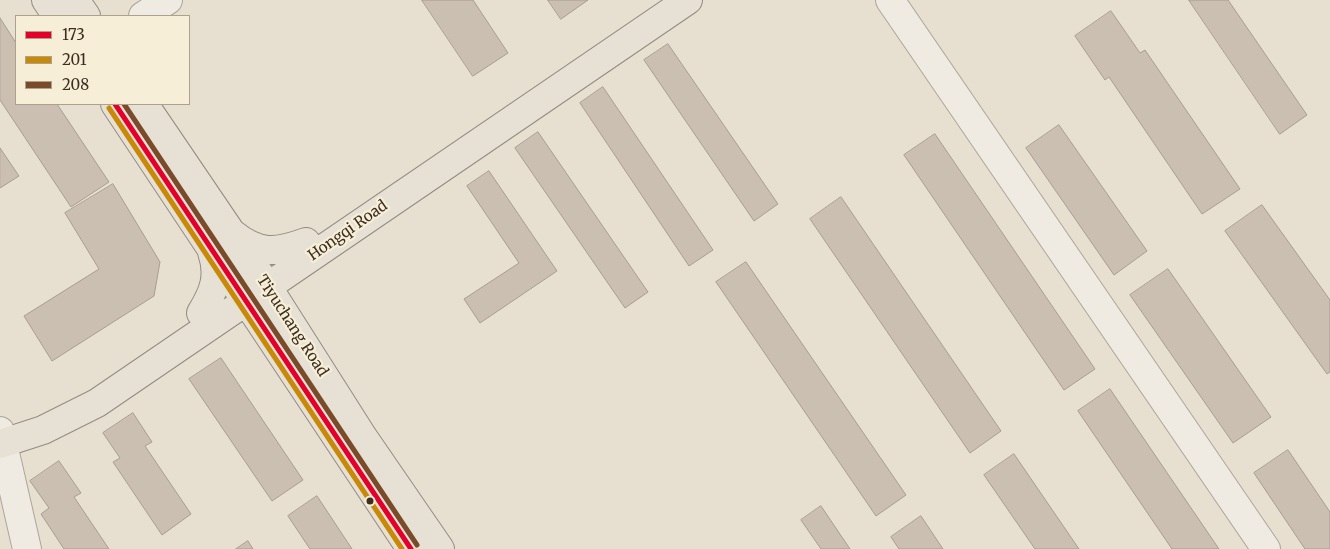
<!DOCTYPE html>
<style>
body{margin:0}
#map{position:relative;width:1330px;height:549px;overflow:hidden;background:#e7e0d1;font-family:Merriweather,serif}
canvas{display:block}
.legend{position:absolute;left:15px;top:15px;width:175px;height:90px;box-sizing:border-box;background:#f7eed8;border:1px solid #ada18e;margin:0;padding:6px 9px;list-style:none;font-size:15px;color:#3d2e20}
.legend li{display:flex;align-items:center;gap:10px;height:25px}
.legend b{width:25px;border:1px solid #ada18e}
</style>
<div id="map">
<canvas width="1330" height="549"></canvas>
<ul class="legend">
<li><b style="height:6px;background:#e4002b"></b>173</li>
<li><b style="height:6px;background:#c88808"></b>201</li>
<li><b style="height:6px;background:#7a4b2a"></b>208</li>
</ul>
</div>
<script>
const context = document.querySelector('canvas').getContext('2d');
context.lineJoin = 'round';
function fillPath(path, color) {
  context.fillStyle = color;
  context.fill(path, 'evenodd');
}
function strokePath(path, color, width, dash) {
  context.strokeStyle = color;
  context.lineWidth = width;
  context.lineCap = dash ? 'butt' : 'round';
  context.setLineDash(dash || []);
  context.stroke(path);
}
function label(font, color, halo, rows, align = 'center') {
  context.font = font + ' Merriweather,serif';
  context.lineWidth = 4.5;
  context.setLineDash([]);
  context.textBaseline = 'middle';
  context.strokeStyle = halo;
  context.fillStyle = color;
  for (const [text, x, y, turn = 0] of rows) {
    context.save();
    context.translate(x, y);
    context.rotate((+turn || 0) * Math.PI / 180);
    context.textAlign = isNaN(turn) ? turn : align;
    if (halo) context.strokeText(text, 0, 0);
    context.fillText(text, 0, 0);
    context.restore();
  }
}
const building = new Path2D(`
 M422 0H473L508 53 473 76Z
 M548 0H588L561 19Z
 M1189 0H1228L1307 115 1280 134Z
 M1111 11 1140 53 1145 50 1240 189 1202 214 1109 77 1105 80 1075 36Z
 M0 18 16 43V104H57L109 182 71 207 0 100Z
 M668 44 778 204 754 221 644 60Z
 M603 87 713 250 689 266 580 103Z
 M1059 125 1147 251 1114 275 1026 148Z
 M538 132 648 292 625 308 515 148Z
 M935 134 1095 369 1064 390 904 155Z
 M0 148 19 176 0 188Z
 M489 171 557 271 480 323 464 299 519 263 467 186Z
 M113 184 160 262 154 296 52 361 24 316 99 269 65 213Z
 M841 197 1001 431 970 453 810 219Z
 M1262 205 1330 300V372L1327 374 1225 231Z
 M746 262 906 495 876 516 716 282Z
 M1168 269 1271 417 1233 443 1130 295Z
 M221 358 303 480 272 501 189 379Z
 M1110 389 1219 549H1172L1078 411Z
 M133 413 152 442 145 446 191 514 162 535 113 462 120 458 103 433Z
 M1288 450 1330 512V549H1305L1254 473Z
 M1014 454 1079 549H1035L984 475Z
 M59 461 81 493 74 497 109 549H64L41 514 49 508 30 481Z
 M317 496 352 549H310L288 516Z
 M821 506 850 549H821L801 520Z
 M921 516 943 549H899L891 537Z
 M248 541 253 549H236Z`);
fillPath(building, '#cbbfb2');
strokePath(building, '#a89c90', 1);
const minor = new Path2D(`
 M890 0 1266 549
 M143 16 168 0
 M0 431 27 549`);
const major = new Path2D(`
 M46 0 57 16
 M75 0 86 16
 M115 104 411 549
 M144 104 262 278 363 437 440 549
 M233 234C259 255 276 253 306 242
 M201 313C214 292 220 276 212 252
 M0 444 43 430 97 403 688 0`);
strokePath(minor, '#ada599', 30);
strokePath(major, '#928b80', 30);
strokePath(minor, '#efebe3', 28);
strokePath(major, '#e6e1d4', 28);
strokePath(new Path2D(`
 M115 104 411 549`), '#e4002b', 5);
strokePath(new Path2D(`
 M109 108 402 549`), '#c88808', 5);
strokePath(new Path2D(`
 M124 104 417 545`), '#7a4b2a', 5);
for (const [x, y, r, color] of [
 [370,501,4.5,"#3d2e20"]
]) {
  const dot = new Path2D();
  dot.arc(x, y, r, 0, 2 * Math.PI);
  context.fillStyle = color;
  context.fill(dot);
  strokePath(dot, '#f7eed8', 2);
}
label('15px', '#3d2e20', '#f7eed8', [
 ["Hongqi Road",348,231,-35],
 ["Tiyuchang Road",292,326,57]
]);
</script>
